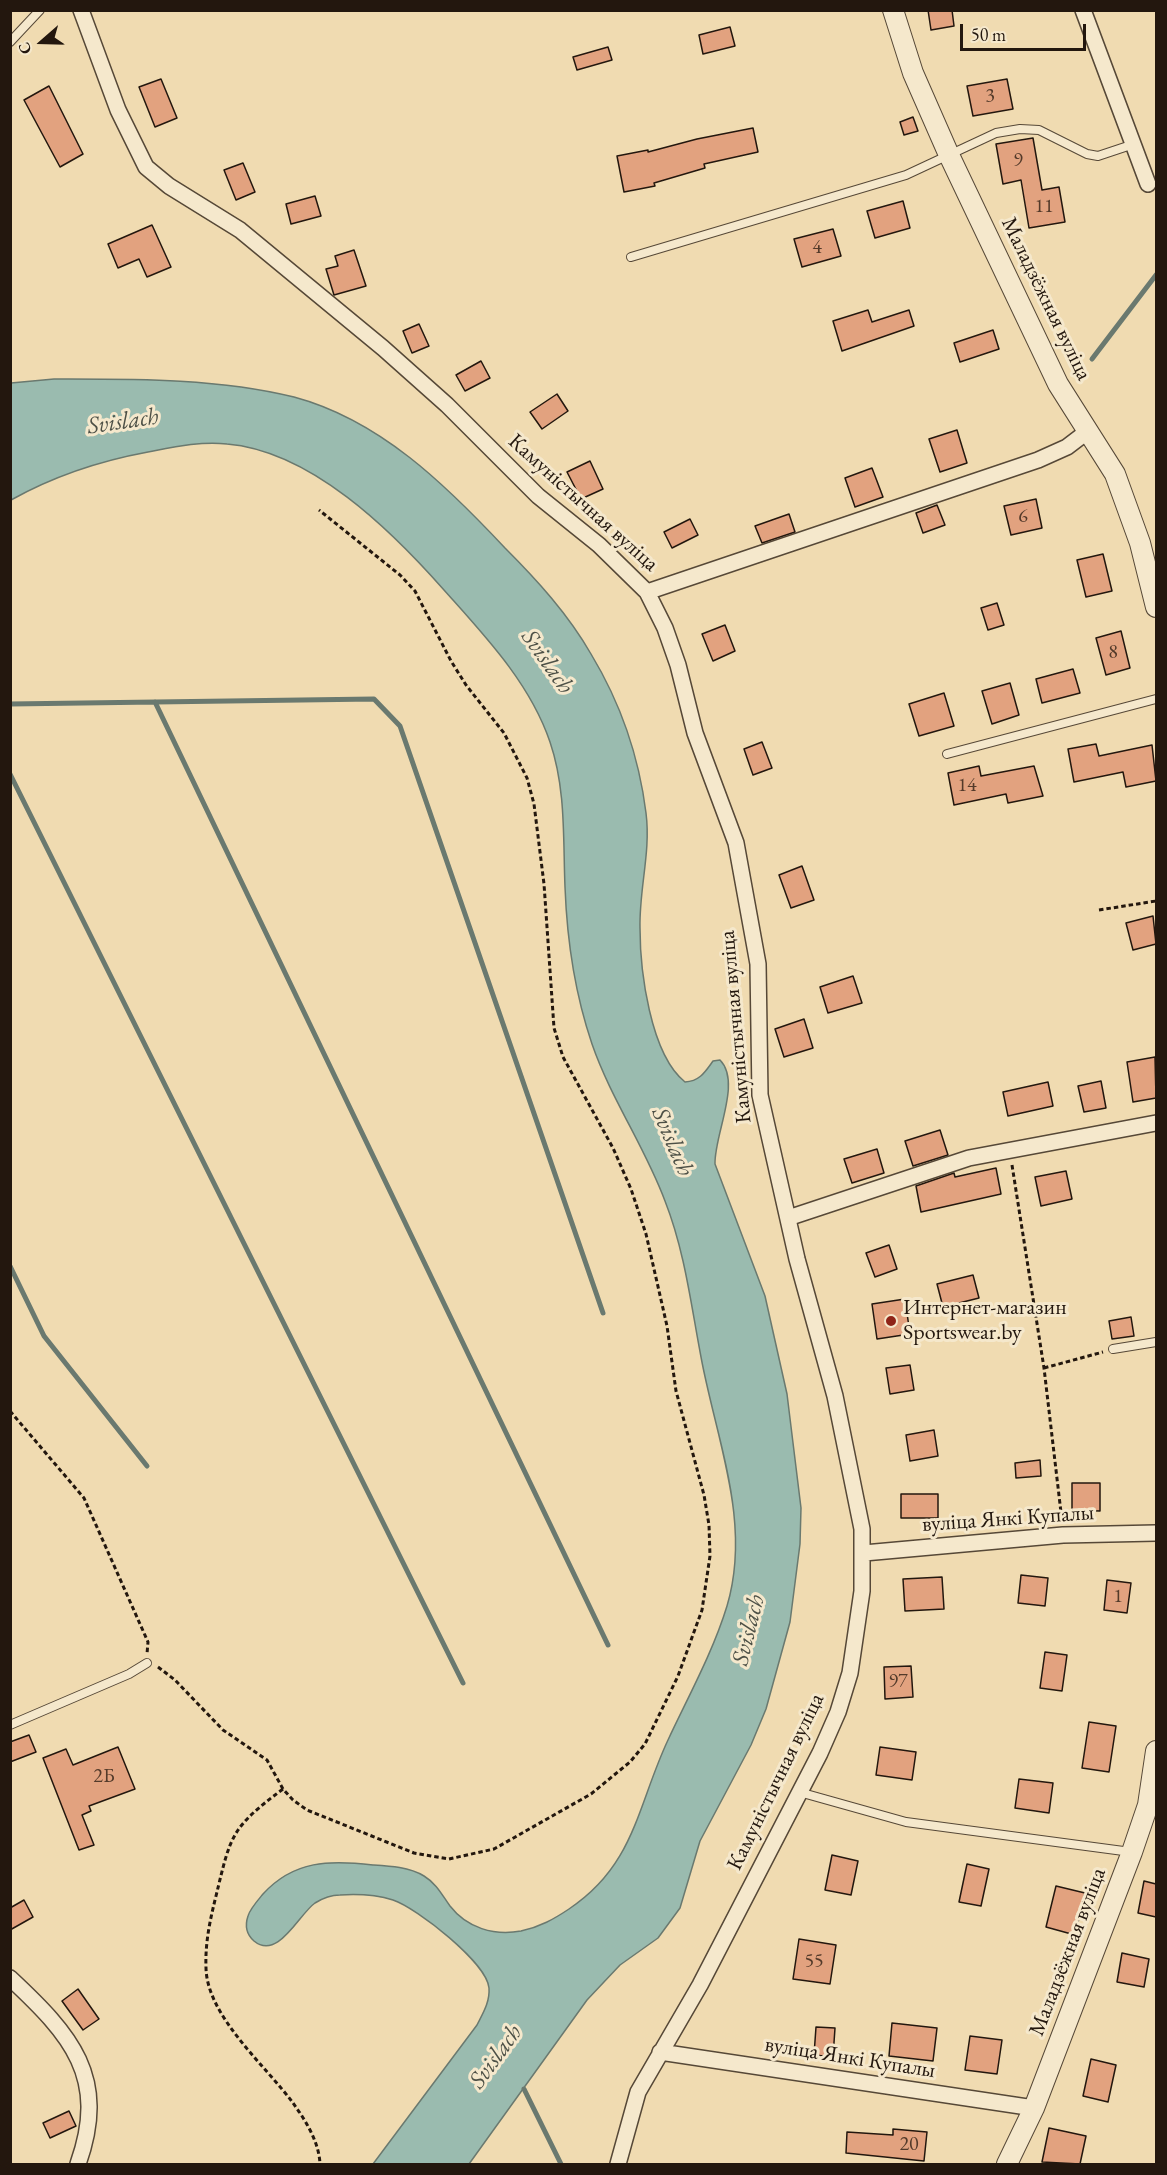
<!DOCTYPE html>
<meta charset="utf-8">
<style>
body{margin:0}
#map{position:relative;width:1167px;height:2175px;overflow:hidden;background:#f0dbb1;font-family:"EB Garamond",serif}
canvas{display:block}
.frame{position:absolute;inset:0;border:12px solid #23170e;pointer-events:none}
.north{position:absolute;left:12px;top:12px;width:60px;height:60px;-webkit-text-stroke:4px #f5e8cc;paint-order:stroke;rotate:250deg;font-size:16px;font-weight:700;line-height:24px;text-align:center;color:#23170e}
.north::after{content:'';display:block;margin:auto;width:21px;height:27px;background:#23170e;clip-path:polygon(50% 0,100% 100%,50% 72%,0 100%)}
.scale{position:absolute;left:960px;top:24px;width:126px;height:27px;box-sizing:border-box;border:3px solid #23170e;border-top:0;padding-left:8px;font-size:18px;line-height:21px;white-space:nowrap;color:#23170e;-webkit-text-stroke:4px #f5e8cc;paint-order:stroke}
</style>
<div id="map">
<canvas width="1167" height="2175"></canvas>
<div class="frame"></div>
<div class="north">С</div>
<div class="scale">50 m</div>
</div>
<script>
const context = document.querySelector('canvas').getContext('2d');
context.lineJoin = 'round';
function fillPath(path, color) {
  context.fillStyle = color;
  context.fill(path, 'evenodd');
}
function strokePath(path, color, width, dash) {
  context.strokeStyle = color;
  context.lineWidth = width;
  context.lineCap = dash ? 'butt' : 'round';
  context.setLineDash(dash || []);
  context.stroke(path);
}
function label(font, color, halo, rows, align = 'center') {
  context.font = font + ' "EB Garamond",serif';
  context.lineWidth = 6;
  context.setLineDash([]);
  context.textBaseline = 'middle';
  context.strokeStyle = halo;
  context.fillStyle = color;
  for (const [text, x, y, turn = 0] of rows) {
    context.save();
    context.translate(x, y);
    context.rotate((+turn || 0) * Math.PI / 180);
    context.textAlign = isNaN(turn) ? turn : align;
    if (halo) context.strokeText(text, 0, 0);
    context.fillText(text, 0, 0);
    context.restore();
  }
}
const water = new Path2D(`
 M54 379C132 379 217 378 294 397 380 420 446 485 505 548 537 580 568 614 591 654 620 702 639 757 646 813 651 852 639 889 640 928 640 970 650 1054 685 1082 700 1081 705 1072 713 1061L720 1060C742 1082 714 1135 715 1164L765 1296 787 1394 801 1508 800 1544 790 1622 766 1709 751 1745 700 1841 680 1908 658 1938 620 1965 587 2000 469 2164H373L477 2025C483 2013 490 2002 489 1988 487 1963 417 1908 393 1900 377 1895 356 1894 340 1895 331 1895 323 1898 315 1903 299 1914 278 1961 254 1941 246 1934 245 1925 248 1916 250 1909 258 1900 263 1894 294 1860 330 1860 373 1865 390 1866 409 1867 424 1876 437 1884 442 1895 450 1906 467 1928 494 1936 521 1931 540 1927 554 1919 569 1909 635 1865 637 1806 668 1740 688 1697 713 1652 727 1606 752 1522 716 1439 701 1357 691 1305 685 1252 665 1201 645 1147 611 1099 592 1044 575 994 567 941 565 887 563 838 566 789 550 742 530 683 485 636 444 590 391 530 311 451 227 444 201 441 174 447 148 452 99 461 54 476 11 500V383Z`);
fillPath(water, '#9abbaf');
strokePath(water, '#6a796f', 1.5);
strokePath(new Path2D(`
 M1092 359 1156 275
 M155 702 608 1645
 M10 704 374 699 400 726 603 1313
 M10 774 463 1683
 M10 1266 44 1336 147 1466
 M524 2089 561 2164`), '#6a796f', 5);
const building = new Path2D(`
 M928 10H952L954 26 931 30Z
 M730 27 735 46 703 54 699 35Z
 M608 47 612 60 577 70 573 57Z
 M161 79 177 118 155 127 139 87Z
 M1007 79 1013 109 973 116 967 86Z
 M49 86 83 154 60 167 24 100Z
 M913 117 918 131 904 135 900 122Z
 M753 128 758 152 704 164 705 168 654 183 655 186 624 192 617 156 648 150V152L697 139Z
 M1033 138 1042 190 1059 187 1065 222 1029 228 1021 180 1003 184 996 144Z
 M243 163 255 192 236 200 224 170Z
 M315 196 321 216 291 224 286 204Z
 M903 201 910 228 875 238 867 211Z
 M152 225 171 267 147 277 139 259 118 268 108 244Z
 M833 229 841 256 802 267 794 239Z
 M354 250 366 286 334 295 326 269 338 266 335 256Z
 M868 310 872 322 909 310 914 326 842 351 833 321Z
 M419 324 429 346 412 353 403 331Z
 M993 330 999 349 960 362 954 343Z
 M481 361 490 378 465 391 456 375Z
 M557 394 568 411 542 429 530 412Z
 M957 430 967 463 940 472 929 439Z
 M590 461 603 489 581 499 567 472Z
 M872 468 883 497 855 507 845 478Z
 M1036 499 1042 528 1011 535 1004 506Z
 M937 505 945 525 923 533 916 513Z
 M789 514 795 532 762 543 755 526Z
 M690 519 698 535 672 548 664 532Z
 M1103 554 1112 591 1086 597 1077 560Z
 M997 603 1004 625 988 630 981 608Z
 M725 625 735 651 713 661 702 634Z
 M1121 631 1130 668 1106 675 1096 638Z
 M1073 669 1080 693 1042 703 1036 679Z
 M1010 683 1019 715 992 724 982 691Z
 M944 693 954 726 919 736 909 704Z
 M762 742 772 768 753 775 744 749Z
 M1096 744 1099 756 1152 745 1156 781 1126 787 1123 772 1074 782 1068 749Z
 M979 766 981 776 1034 766 1043 796 1008 803 1006 794 954 805 948 773Z
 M802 866 814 900 791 908 779 875Z
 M1153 916 1156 944 1133 950 1126 923Z
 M853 976 862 1003 828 1013 820 987Z
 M804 1019 813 1048 784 1057 775 1029Z
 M1155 1057 1156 1098 1133 1102 1127 1062Z
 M1101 1081 1106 1108 1084 1112 1078 1086Z
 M1048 1082 1053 1106 1008 1116 1003 1092Z
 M940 1130 948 1155 913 1166 905 1141Z
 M877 1149 884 1173 852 1183 844 1159Z
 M996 1168 1001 1194 921 1212 916 1186 954 1173 955 1177Z
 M1066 1171 1072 1199 1041 1206 1035 1177Z
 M889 1245 897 1269 875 1277 866 1253Z
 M973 1275 979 1298 943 1307 937 1284Z
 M905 1299 910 1334 877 1339 872 1304Z
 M1131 1317 1134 1336 1112 1339 1109 1321Z
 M910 1365 914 1390 890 1394 886 1368Z
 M934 1430 938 1456 910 1461 906 1435Z
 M1040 1460 1041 1476 1016 1478 1015 1463Z
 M1072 1483H1100V1511L1072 1510Z
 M901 1494H938V1518H901Z
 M1021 1575 1048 1578 1045 1606 1018 1603Z
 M942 1577 944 1609 905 1611 903 1579Z
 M1107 1580 1131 1583 1127 1613 1104 1610Z
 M1045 1652 1067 1655 1062 1691 1040 1688Z
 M911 1666 913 1697 885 1699 884 1667Z
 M1089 1722 1116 1726 1109 1772 1082 1768Z
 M29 1735 36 1752 10 1762V1742Z
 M118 1747 135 1789 89 1806 91 1811 82 1815 94 1845 79 1850 43 1758 66 1749 73 1765Z
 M880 1747 916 1752 912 1780 876 1775Z
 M1019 1779 1053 1783 1049 1813 1015 1808Z
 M832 1855 858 1861 851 1895 825 1890Z
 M967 1864 989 1869 981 1906 959 1902Z
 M1144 1881 1156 1884V1917L1138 1913Z
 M1056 1886 1085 1893 1075 1935 1046 1927Z
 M24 1900 33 1917 10 1930V1908Z
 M799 1939 836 1945 830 1984 793 1979Z
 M1122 1953 1149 1959 1144 1987 1117 1982Z
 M78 1989 99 2019 83 2030 62 2001Z
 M892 2023 937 2028 933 2061 889 2056Z
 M816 2027 835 2028 833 2057 814 2055Z
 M970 2036 1002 2040 997 2074 965 2070Z
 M1091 2059 1116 2065 1108 2102 1083 2096Z
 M69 2111 76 2126 50 2138 43 2123Z
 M1049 2128 1086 2136 1080 2164 1042 2162Z
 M893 2129 927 2132 924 2161 846 2153 847 2132 893 2135Z`);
fillPath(building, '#e2a27f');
strokePath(building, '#23170e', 1.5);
const service = new Path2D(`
 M10 42 40 10
 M631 257 906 175 996 133 1020 129 1039 130 1087 154 1098 156 1134 144
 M947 754 1156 699
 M1113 1349 1156 1342
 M10 1725 129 1674 147 1663
 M799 1792 906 1822 1131 1852`);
const minor = new Path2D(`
 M81 10 118 110 146 167 169 186 240 230 383 348 447 405 538 496 599 545 647 592 665 628 678 665 695 733 736 843 758 964 760 1095 797 1259 835 1396 862 1529V1591L850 1673 838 1712 820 1753 700 1985 638 2092 618 2164
 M1083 10 1148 184
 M647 592 1038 460 1067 447 1088 431
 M788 1218 969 1158 1156 1123
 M864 1553 1063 1535 1156 1533
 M10 1978C71 2035 109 2077 78 2164
 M660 2052 1034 2108`);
const tertiary = new Path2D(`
 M893 10 913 73 949 155 1058 384 1115 474 1140 543 1156 607
 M1007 2164 1034 2108 1132 1852 1148 1805 1156 1751`);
strokePath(service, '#564837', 10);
strokePath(minor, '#564837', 18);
strokePath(tertiary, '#564837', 22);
strokePath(new Path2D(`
 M1099 910 1156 901
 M1012 1165 1044 1368 1062 1521
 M1044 1368 1103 1352
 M10 1411 84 1498 148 1642 147 1654
 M158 1667 175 1680 223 1730 267 1760 283 1789 293 1800 307 1810 414 1853 449 1859 494 1849 591 1794 630 1762 645 1744 678 1676 702 1610 710 1556 709 1525 704 1495 676 1391 667 1326 646 1234 631 1189 613 1148 563 1057 554 1028 544 884 534 804 527 778 504 733 466 685 451 661 415 591 400 575 319 510
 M283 1789C231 1828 231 1834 216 1896 210 1920 205 1943 206 1968 207 2016 265 2065 293 2103 306 2121 319 2142 320 2164`), '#23170e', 3, [4.5, 3]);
strokePath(service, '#f5e8cc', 8);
strokePath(minor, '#f5e8cc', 15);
strokePath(tertiary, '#f5e8cc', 20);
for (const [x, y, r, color] of [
 [891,1321,6,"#8f2418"]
]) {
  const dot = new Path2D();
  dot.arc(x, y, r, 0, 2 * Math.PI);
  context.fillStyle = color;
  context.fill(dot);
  strokePath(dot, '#f5e8cc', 2);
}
label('20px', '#533a2a', null, [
 ["3",990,97],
 ["9",1018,161],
 ["11",1044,207],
 ["4",817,248],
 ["6",1023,517],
 ["8",1113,653],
 ["14",967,786],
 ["1",1118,1597],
 ["97",898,1682],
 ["2Б",104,1777],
 ["55",814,1962],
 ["20",909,2145]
]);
label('22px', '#23170e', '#f5e8cc', [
 ["Маладзёжная вуліца",1046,299,64],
 ["Камуністычная вуліца",583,503,42],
 ["Камуністычная вуліца",736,1027,-95],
 ["вуліца Янкі Купалы",1008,1519,-4],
 ["Камуністычная вуліца",776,1782,-64],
 ["Маладзёжная вуліца",1068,1952,-69],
 ["вуліца Янкі Купалы",850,2058,9]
]);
label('22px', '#23170e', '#f5e8cc', [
 ["Интернет-магазин",903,1308],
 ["Sportswear.by",903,1333]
], 'left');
label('italic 24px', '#4d5046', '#f5e8cc', [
 ["Svislach",123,422,-8],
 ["Svislach",547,662,55],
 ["Svislach",672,1142,67],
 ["Svislach",749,1630,-76],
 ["Svislach",496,2057,-54]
]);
</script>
